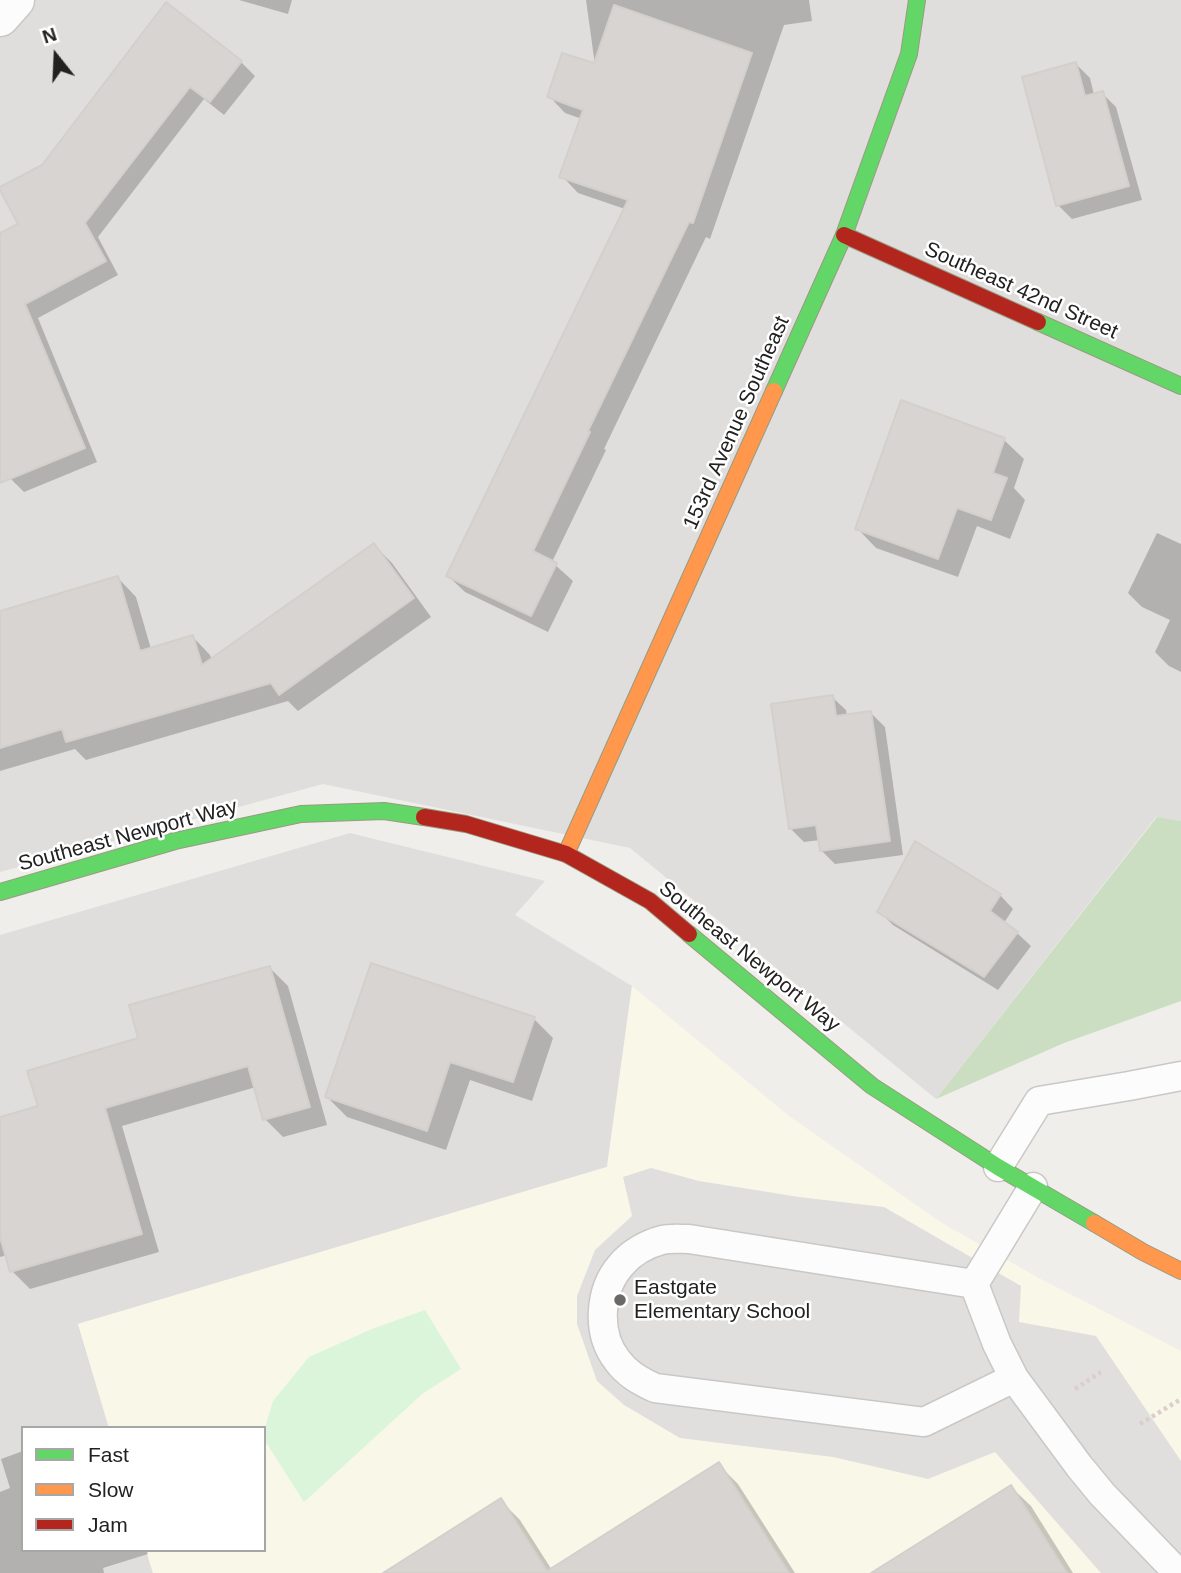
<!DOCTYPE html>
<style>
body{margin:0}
#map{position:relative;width:1181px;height:1573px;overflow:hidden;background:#f0eeeb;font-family:Arial,sans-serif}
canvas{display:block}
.legend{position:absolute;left:21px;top:1426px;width:245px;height:126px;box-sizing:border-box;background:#fff;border:2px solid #a7a7a7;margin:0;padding:9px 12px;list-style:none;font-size:21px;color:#222}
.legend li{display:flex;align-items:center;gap:14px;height:35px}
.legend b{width:35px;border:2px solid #a7a7a7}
.north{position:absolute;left:21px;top:21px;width:70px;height:70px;-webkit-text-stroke:5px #fff;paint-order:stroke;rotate:342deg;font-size:19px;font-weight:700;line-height:28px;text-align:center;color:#222}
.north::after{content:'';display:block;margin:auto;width:24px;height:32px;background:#222;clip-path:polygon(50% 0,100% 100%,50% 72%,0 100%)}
</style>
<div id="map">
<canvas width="1181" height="1573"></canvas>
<ul class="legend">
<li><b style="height:9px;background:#63d668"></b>Fast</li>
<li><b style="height:9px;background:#ff974d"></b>Slow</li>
<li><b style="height:9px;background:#b3261e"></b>Jam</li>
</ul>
<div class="north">N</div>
</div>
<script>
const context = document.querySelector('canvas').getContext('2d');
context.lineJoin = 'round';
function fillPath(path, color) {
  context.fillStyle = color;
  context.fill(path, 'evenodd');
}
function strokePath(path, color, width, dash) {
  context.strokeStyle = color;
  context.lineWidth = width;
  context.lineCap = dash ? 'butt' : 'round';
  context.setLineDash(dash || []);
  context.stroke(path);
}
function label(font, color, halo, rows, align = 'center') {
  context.font = font + ' Arial,sans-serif';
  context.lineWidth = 5;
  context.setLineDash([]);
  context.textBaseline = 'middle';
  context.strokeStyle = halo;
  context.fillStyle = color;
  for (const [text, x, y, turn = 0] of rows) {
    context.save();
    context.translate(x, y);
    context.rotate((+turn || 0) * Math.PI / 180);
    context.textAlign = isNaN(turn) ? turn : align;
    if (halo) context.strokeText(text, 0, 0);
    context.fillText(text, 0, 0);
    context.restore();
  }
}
fillPath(new Path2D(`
 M0 0H1181V821L1156 817 936 1099 630 848 323 784 0 872Z
 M350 833 545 881 515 915 632 986 607 1167 78 1324 109 1428H23V1550H146L153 1573H0V935Z`), '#dfdedc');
fillPath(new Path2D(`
 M632 986 789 1116 942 1223 1037 1277 1181 1351V1573H153L146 1550H264V1428H109L78 1324 607 1167Z`), '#f8f7e8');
fillPath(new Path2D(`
 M1157 817 1181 821V1001L1064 1043 936 1099Z`), '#cbdec1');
fillPath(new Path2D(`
 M425 1310 461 1369 422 1394 304 1502 264 1439V1431L273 1401 309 1357 372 1329Z`), '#daf5da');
fillPath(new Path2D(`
 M651 1168 699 1181 799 1197 884 1207 1021 1286 1019 1322 1096 1336 1181 1461V1573H1101L995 1452 928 1479 833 1457 680 1438 624 1405 597 1381 577 1324V1296L595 1250 632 1216 623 1177Z`), '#e0dfde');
fillPath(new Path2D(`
 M239 0H292L288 14Z
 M586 0H809L812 21 784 25 710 239 706 237 604 449 606 450 552 562 573 581 548 632 465 592 448 576 625 209 578 193 562 176 582 119 565 113 549 96 595 65Z
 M167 5 241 62 255 76 224 115 204 99 98 237 118 275 38 318 97 462 24 492 10 478 0 454V235L20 224 43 166Z
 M1076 64 1090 78 1094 95 1102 93 1116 107 1142 200 1072 219 1058 205Z
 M902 403 1004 440 1024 459 1014 488 1025 500 1010 539 977 526 958 577 876 548 857 528Z
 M1157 533 1181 544V672L1169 666 1155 652 1170 620 1142 607 1128 593Z
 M374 545 392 563 431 617 298 711 288 701 86 760 75 749 0 771V636L118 578 136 597 151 649 192 636 210 655 212 660Z
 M832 697 846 710 847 716 871 713 885 727 903 855 835 864 821 850 820 840 804 842 790 828Z
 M1000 895 1013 909 1004 923 1017 933 1031 946 998 990 893 925 879 911Z
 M270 968 288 986 327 1125 283 1137 265 1119 256 1087 122 1126 159 1252 30 1289 12 1271 7 1255 0 1257V1119L40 1107 141 1039Z
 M534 1019 553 1038 532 1101 470 1080 446 1150 347 1117 327 1097Z
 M23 1451V1550H147L148 1554 103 1568 104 1573H0V1492L10 1488 1 1459Z
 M719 1465 738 1484 795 1573H387L501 1501 520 1520 552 1570Z
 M1011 1487 1031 1506 1073 1573H875Z`), '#0003');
const building = new Path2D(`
 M166 2 242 61 210 102 190 87 85 223 106 261 25 304 85 448 0 483V233L18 224 0 190V187L42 165Z
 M614 5 752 53 693 223 689 222 588 431 590 432 533 551 557 563 531 616 446 576 628 200 559 177 583 110 547 97 562 53 594 63Z
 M1076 62 1085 96 1103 91 1129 186 1056 206 1022 77Z
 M901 400 1005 438 993 473 1007 478 991 520 957 508 938 559 855 529Z
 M374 543 414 598 279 695 271 683 66 742 62 729 0 748V611L118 576 140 651 193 635 202 665Z
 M833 695 836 716 871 711 890 841 820 851 816 825 789 829 771 704Z
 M915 841 1001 894 990 911 1018 932 984 977 877 912Z
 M371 963 535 1017 513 1082 450 1062 427 1131 325 1097Z
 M270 966 310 1107 263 1120 248 1066 105 1108 142 1234 10 1272 0 1237V1117L38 1106 27 1071 138 1038 129 1005Z
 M719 1462 789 1573H383L501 1498 547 1571Z
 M1011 1485 1067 1573H871Z`);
fillPath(building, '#d7d4d2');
strokePath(building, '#d3d0cc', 2);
const lane = new Path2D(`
 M998 1167 1039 1101 1129 1086 1181 1076
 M974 1284 689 1239C680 1239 670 1238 662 1240 647 1244 631 1253 621 1265 599 1290 596 1333 617 1360 627 1374 640 1381 655 1388L924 1422 1014 1378 1079 1466 1102 1494 1178 1573
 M974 1284 1033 1187
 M974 1284 997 1344 1014 1378`);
const street = new Path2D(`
 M0 17 15 0`);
const fast = new Path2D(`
 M1038 322 1181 386
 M774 391 844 235 909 54 917 0
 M0 892 175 841 301 814 384 811 424 817
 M689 934 872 1086 998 1167 1094 1223`);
const slow = new Path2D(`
 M566 854 774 391
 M1094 1223 1143 1252 1181 1271`);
const jam = new Path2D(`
 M844 235 1038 322
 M424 817 466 824 566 854 650 901 689 934`);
strokePath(lane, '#c9c8c7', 31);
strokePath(street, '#c9c8c7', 41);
strokePath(fast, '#999a82', 18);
strokePath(slow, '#999a82', 18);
strokePath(jam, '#999a82', 18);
strokePath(new Path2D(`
 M1075 1389 1101 1372
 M1140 1424 1181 1399`), '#dccecd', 4.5, [3.5, 3.5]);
strokePath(lane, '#fdfcfc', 28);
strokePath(street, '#fdfcfc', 38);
strokePath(fast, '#63d668', 16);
strokePath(slow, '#ff974d', 16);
strokePath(jam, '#b3261e', 16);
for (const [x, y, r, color] of [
 [620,1300,7,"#6a6968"]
]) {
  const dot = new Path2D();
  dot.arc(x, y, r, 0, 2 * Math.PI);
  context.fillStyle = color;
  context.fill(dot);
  strokePath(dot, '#fff', 2.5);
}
label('21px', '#222', '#fff', [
 ["Southeast 42nd Street",1021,291,24],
 ["153rd Avenue Southeast",737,423,-66],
 ["Southeast Newport Way",128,836,-15],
 ["Southeast Newport Way",749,957,39]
]);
label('21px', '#222', '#fff', [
 ["Eastgate",634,1288],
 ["Elementary School",634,1312]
], 'left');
</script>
